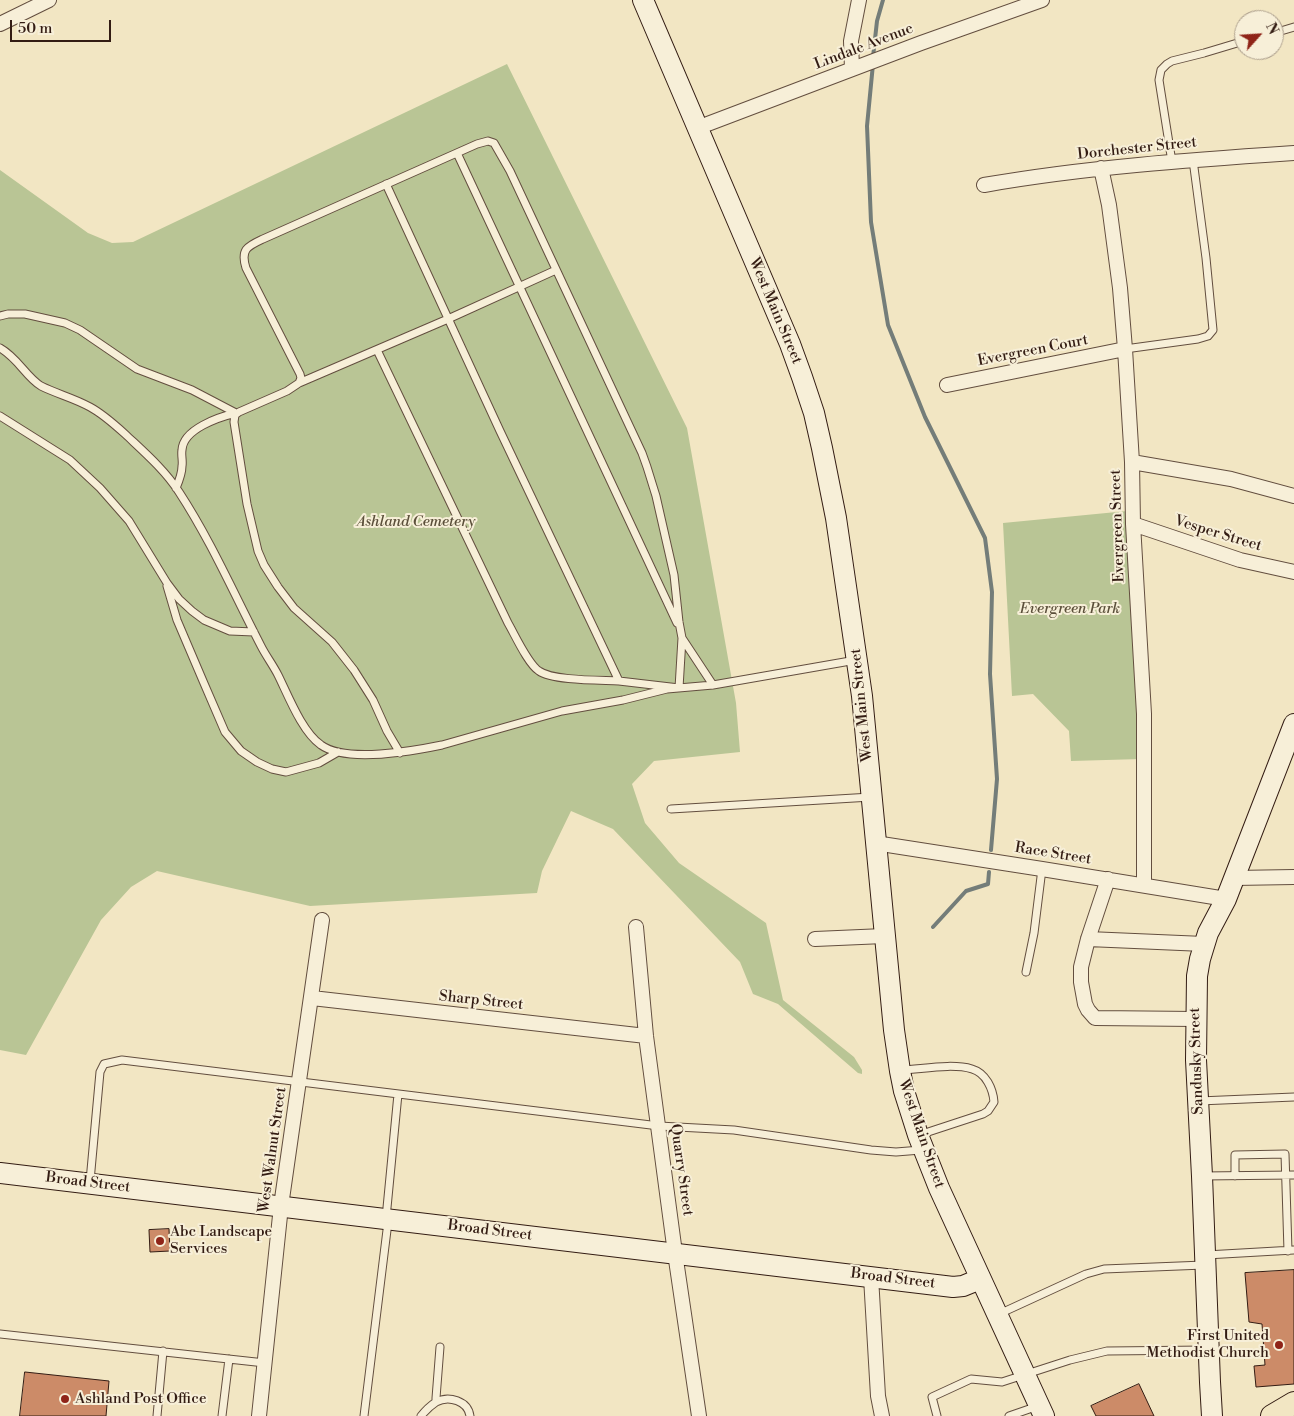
<!DOCTYPE html>
<style>
body{margin:0}
#map{position:relative;width:1294px;height:1416px;overflow:hidden;background:#f2e6c3;font-family:"Libre Bodoni",serif}
canvas{display:block}
.north{position:absolute;left:1234px;top:10px;width:50px;height:50px;box-sizing:border-box;background:#f7efd8;border:1px solid #a99b89;border-radius:50%;rotate:64deg;font-size:14px;font-weight:700;line-height:20px;text-align:center;color:#331c13}
.north::after{content:'';display:block;margin:auto;width:18px;height:22px;background:#8f2418;clip-path:polygon(50% 0,100% 100%,50% 72%,0 100%)}
.scale{position:absolute;left:10px;top:20px;width:101px;height:22px;box-sizing:border-box;border:2px solid #331c13;border-top:0;padding-left:6px;font-size:15px;line-height:18px;white-space:nowrap;color:#331c13;-webkit-text-stroke:4px #f7efd8;paint-order:stroke}
</style>
<div id="map">
<canvas width="1294" height="1416"></canvas>
<div class="north">N</div>
<div class="scale">50 m</div>
</div>
<script>
const context = document.querySelector('canvas').getContext('2d');
context.lineJoin = 'round';
function fillPath(path, color) {
  context.fillStyle = color;
  context.fill(path, 'evenodd');
}
function strokePath(path, color, width, dash) {
  context.strokeStyle = color;
  context.lineWidth = width;
  context.lineCap = dash ? 'butt' : 'round';
  context.setLineDash(dash || []);
  context.stroke(path);
}
function label(font, color, halo, rows, align = 'center') {
  context.font = font + ' "Libre Bodoni",serif';
  context.lineWidth = 4;
  context.setLineDash([]);
  context.textBaseline = 'middle';
  context.strokeStyle = halo;
  context.fillStyle = color;
  for (const [text, x, y, turn = 0] of rows) {
    context.save();
    context.translate(x, y);
    context.rotate((+turn || 0) * Math.PI / 180);
    context.textAlign = isNaN(turn) ? turn : align;
    if (halo) context.strokeText(text, 0, 0);
    context.fillText(text, 0, 0);
    context.restore();
  }
}
fillPath(new Path2D(`
 M507 64 687 428 736 703 740 752 654 761 632 784 645 823 679 863 766 923 783 1000 854 1057 862 1070V1074L858 1073 778 1004 753 994 740 962 613 829 571 811 542 871 537 893 310 906 157 871 131 887 101 920 26 1055 0 1050V170L88 233 112 243 133 242Z
 M1127 511 1141 759 1071 761 1069 731 1033 694 1012 696 1003 523Z`), '#b9c595');
strokePath(new Path2D(`
 M873 57 877 21 883 0
 M873 64 867 126 871 222 888 325 925 417 985 538 992 592 990 674 997 779 991 850
 M933 927 966 891 988 884 989 872`), '#747d79', 4);
const building = new Path2D(`
 M169 1229 170 1251 150 1252 149 1230Z
 M1294 1270V1384L1256 1387 1254 1366 1265 1365 1262 1324 1249 1322 1245 1273Z
 M25 1372 109 1381 106 1416H20Z
 M1139 1384 1154 1416H1096L1091 1406Z`);
fillPath(building, '#cc8b68');
strokePath(building, '#331c13', 1);
const lane = new Path2D(`
 M1274 33 1294 27
 M457 153 677 623
 M1172 162 1159 80 1161 70 1167 64 1172 61 1204 53 1244 41
 M386 184 500 431 619 681 679 688 682 638
 M0 316 8 314H25L65 323 80 330 137 369 192 390 236 413
 M0 348C18 358 26 377 41 386 57 394 74 398 90 407 103 414 114 424 125 434 144 452 165 470 179 492 211 541 234 594 261 646 266 656 273 665 278 675 288 695 302 732 321 745 346 763 413 751 442 745L562 711 623 700 667 689 713 685 856 660
 M1125 349 1198 339 1208 336 1213 330 1206 258 1193 160
 M377 350 508 623C515 635 528 664 539 671 553 681 601 680 619 681
 M299 383 301 378 300 374 246 268C240 249 248 246 263 239L477 144 488 141 494 143 510 171 642 453 647 467 656 496 674 575 679 622 682 638 713 685
 M0 416 70 460 100 488 129 521 167 583 179 599 192 611 204 620 230 631 254 632
 M176 488C179 481 182 474 182 466 183 461 181 455 182 450 183 429 219 417 236 413
 M167 586 177 620 203 681 225 732 241 751 257 762 272 769 286 772 319 763 338 752
 M400 753 387 731 373 700 354 670 332 642 294 608 278 587 264 565 258 551 247 504 234 422 235 415 239 412 287 391 299 383 448 319 556 270
 M671 809 871 797
 M1026 972 1034 933 1042 869
 M902 1070C923 1069 952 1063 972 1069 986 1073 993 1089 994 1102L988 1111 983 1114 919 1135
 M1199 1101 1294 1097
 M1202 1176 1294 1175
 M1235 1176V1155L1285 1154 1288 1251
 M90 1181 100 1072 104 1064 122 1060 659 1126 734 1130 871 1150 896 1152 921 1150
 M386 1218 398 1094
 M1206 1255 1294 1250
 M999 1314 1086 1274 1104 1269 1204 1265
 M0 1334 265 1363
 M436 1402V1398L440 1347
 M157 1416 163 1351
 M222 1416 229 1359
 M364 1416 388 1222
 M421 1416C425 1411 430 1406 436 1402 449 1395 468 1401 470 1416
 M937 1416 932 1397 971 1379 1002 1382 1070 1360 1107 1351 1206 1350
 M1009 1416 1038 1406`);
const street = new Path2D(`
 M0 24 49 0
 M852 69 851 41 859 0
 M697 128 921 43 1042 0
 M1101 168 1109 205 1120 288 1125 349 1132 462 1133 524 1144 714V885
 M984 185C1087 167 1190 160 1294 153
 M947 385 1125 349
 M1132 462 1231 479 1294 496
 M1133 524 1240 560 1294 572
 M875 843 1042 869 1226 899
 M1234 878 1294 877
 M1108 879 1088 939 1081 967V982L1085 1004 1088 1010 1095 1018 1195 1019
 M636 927 646 1036 675 1253 699 1416
 M815 939 884 936
 M1088 939 1204 944
 M312 998 646 1036
 M871 1277 878 1396 882 1416
 M259 1416 281 1206 322 920`);
const secondary = new Path2D(`
 M643 0 790 344 802 377 814 413 822 448 836 518 862 696 894 1030 900 1071 904 1091 918 1135 939 1188 1044 1416
 M0 1173 953 1287 963 1286 980 1279
 M1212 1416 1210 1382 1202 1176 1196 1060 1197 976 1200 959 1208 933 1226 899 1294 724`);
const primary = new Path2D(`
 M1272 1416 1294 1403`);
strokePath(lane, '#634e3f', 9);
strokePath(street, '#634e3f', 16);
strokePath(secondary, '#331c13', 22);
strokePath(primary, '#331c13', 24);
strokePath(lane, '#f7efd8', 7);
strokePath(street, '#f7efd8', 14);
strokePath(secondary, '#f7efd8', 20);
strokePath(primary, '#f2e6c3', 22);
for (const [x, y, r, color] of [
 [160,1241,5,"#8f2418"],
 [1279,1345,5,"#8f2418"],
 [65,1399,5,"#8f2418"]
]) {
  const dot = new Path2D();
  dot.arc(x, y, r, 0, 2 * Math.PI);
  context.fillStyle = color;
  context.fill(dot);
  strokePath(dot, '#f7efd8', 2);
}
label('15px', '#331c13', '#f7efd8', [
 ["Lindale Avenue",864,47,-21],
 ["Dorchester Street",1137,149,-6],
 ["West Main Street",775,311,67],
 ["Evergreen Court",1033,351,-11],
 ["Evergreen Street",1118,526,-92],
 ["Vesper Street",1218,534,17],
 ["West Main Street",862,705,-96],
 ["Race Street",1053,854,9],
 ["Sharp Street",481,1001,6],
 ["Sandusky Street",1197,1061,-92],
 ["West Main Street",921,1134,71],
 ["West Walnut Street",273,1150,-82],
 ["Quarry Street",681,1170,82],
 ["Broad Street",88,1183,7],
 ["Broad Street",490,1231,7],
 ["Broad Street",893,1279,7]
]);
label('italic 15px', '#5b4f3a', '#f7efd8', [
 ["Ashland Cemetery",416,522],
 ["Evergreen Park",1070,609]
]);
label('15px', '#331c13', '#f7efd8', [
 ["Abc Landscape",170,1232],
 ["Services",170,1249],
 ["First United",1269,1336,"right"],
 ["Methodist Church",1269,1353,"right"],
 ["Ashland Post Office",75,1399]
], 'left');
</script>
